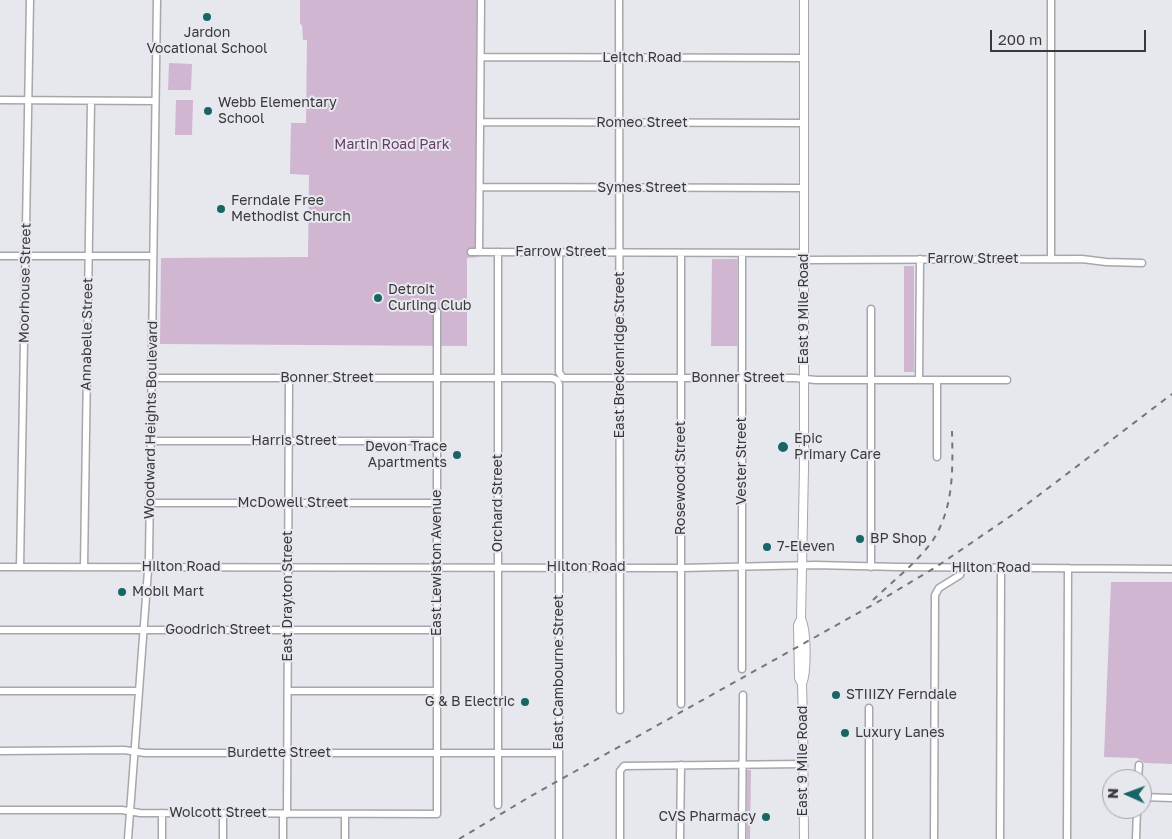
<!DOCTYPE html>
<style>
body{margin:0}
#map{position:relative;width:1172px;height:839px;overflow:hidden;background:#e7e7ee;font-family:"Golos Text",sans-serif}
canvas{display:block}
.north{position:absolute;left:1102px;top:769px;width:50px;height:50px;box-sizing:border-box;background:#e7e7ee;border:1px solid #a1a1a7;border-radius:50%;rotate:272deg;font-size:14px;font-weight:700;line-height:20px;text-align:center;color:#39393c}
.north::after{content:'';display:block;margin:auto;width:18px;height:22px;background:#176566;clip-path:polygon(50% 0,100% 100%,50% 72%,0 100%)}
.scale{position:absolute;left:990px;top:30px;width:156px;height:22px;box-sizing:border-box;border:2px solid #39393c;border-top:0;padding-left:6px;font-size:15px;line-height:18px;white-space:nowrap;color:#39393c;-webkit-text-stroke:4px #e7e7ee;paint-order:stroke}
</style>
<div id="map">
<canvas width="1172" height="839"></canvas>
<div class="north">N</div>
<div class="scale">200 m</div>
</div>
<script>
const context = document.querySelector('canvas').getContext('2d');
context.lineJoin = 'round';
function fillPath(path, color) {
  context.fillStyle = color;
  context.fill(path, 'evenodd');
}
function strokePath(path, color, width, dash) {
  context.strokeStyle = color;
  context.lineWidth = width;
  context.lineCap = dash ? 'butt' : 'round';
  context.setLineDash(dash || []);
  context.stroke(path);
}
function label(font, color, halo, rows, align = 'center') {
  context.font = font + ' "Golos Text",sans-serif';
  context.lineWidth = 4;
  context.setLineDash([]);
  context.textBaseline = 'middle';
  context.strokeStyle = halo;
  context.fillStyle = color;
  for (const [text, x, y, turn = 0] of rows) {
    context.save();
    context.translate(x, y);
    context.rotate((+turn || 0) * Math.PI / 180);
    context.textAlign = isNaN(turn) ? turn : align;
    if (halo) context.strokeText(text, 0, 0);
    context.fillText(text, 0, 0);
    context.restore();
  }
}
fillPath(new Path2D(`
 M300 0H481L479 257 467 258V346L160 344 161 258 308 257 309 175 290 174 291 123H306L307 40H303L302 25 300 24Z
 M169 63 192 64 191 90H168Z
 M176 100H193L192 135H175Z
 M712 259H737V346H711Z
 M904 266H914V372H904Z
 M1111 582H1172V764L1145 763 1137 758 1104 757Z
 M747 770H751L750 839H747Z`), '#d0b6d1');
const minor = new Path2D(`
 M619 0 620 710
 M1051 0V259
 M481 57 804 58
 M0 100 155 101
 M480 122 803 123
 M480 187 804 188
 M471 252 804 253
 M479 252 481 0
 M559 252V372L563 378H795L816 380H1007
 M0 256H153
 M804 260 1082 259 1106 262 1142 263
 M151 378H552L557 380 559 384V839
 M919 380 920 259
 M150 441H437
 M937 457V380
 M149 503H437
 M0 567 681 568 815 565 898 567 1172 569
 M20 567 30 0
 M84 567 91 101
 M871 567V309
 M0 630H437
 M742 669V253
 M0 691H139
 M288 691H437
 M681 704V253
 M0 751 124 750 145 753H559
 M1138 779 1139 765
 M1142 797 1172 798
 M498 805V252
 M0 810H122L140 813 437 814V312
 M283 814V839
 M287 814 289 378
 M345 814V839
 M128 839 149 557 157 0
 M162 839V813
 M223 839V814
 M620 839V771L624 766 803 764
 M680 839 681 765
 M742 839 743 695
 M869 839V708
 M934 839 935 595 939 588 960 575 962 568
 M1000 839 1001 568
 M1067 839 1068 568
 M1136 839 1137 809`);
const major = new Path2D(`
 M804 0V467L801 619 798 625 799 678 802 684 803 719 804 839
 M801 619C807 631 807 672 802 684`);
strokePath(minor, '#a6a6ad', 9);
strokePath(major, '#a6a6ad', 10);
strokePath(minor, '#fff', 6);
strokePath(major, '#fff', 8);
strokePath(new Path2D(`
 M873 600C892 582 915 564 931 543 954 510 953 470 952 431
 M459 839 531 796 876 603 936 567 1018 511 1172 394`), '#76767a', 2, [6, 6]);
for (const [x, y, r, color] of [
 [207,17,5,"#176566"],
 [208,111,5,"#176566"],
 [221,209,5,"#176566"],
 [378,298,5,"#176566"],
 [783,447,6,"#176566"],
 [457,455,5,"#176566"],
 [860,539,5,"#176566"],
 [767,547,5,"#176566"],
 [122,592,5,"#176566"],
 [836,695,5,"#176566"],
 [525,702,5,"#176566"],
 [845,733,5,"#176566"],
 [766,817,5,"#176566"]
]) {
  const dot = new Path2D();
  dot.arc(x, y, r, 0, 2 * Math.PI);
  context.fillStyle = color;
  context.fill(dot);
  strokePath(dot, '#e7e7ee', 2);
}
label('14px', '#39393c', '#e7e7ee', [
 ["Jardon",207,33,"center"],
 ["Vocational School",207,49,"center"],
 ["Webb Elementary",218,103],
 ["School",218,119],
 ["Ferndale Free",231,201],
 ["Methodist Church",231,217],
 ["Detroit",388,290],
 ["Curling Club",388,306],
 ["Epic",794,439],
 ["Primary Care",794,455],
 ["Devon Trace",447,447,"right"],
 ["Apartments",447,463,"right"],
 ["BP Shop",870,539],
 ["7-Eleven",777,547],
 ["Mobil Mart",132,592],
 ["STIIIZY Ferndale",846,695],
 ["G & B Electric",515,702,"right"],
 ["Luxury Lanes",855,733],
 ["CVS Pharmacy",756,817,"right"]
], 'left');
label('14px', '#39393c', '#e7e7ee', [
 ["Leitch Road",642,58],
 ["Romeo Street",642,123],
 ["Symes Street",642,188],
 ["Farrow Street",561,252],
 ["Farrow Street",973,259],
 ["Moorhouse Street",25,283,-89],
 ["East 9 Mile Road",804,309,-90],
 ["Annabelle Street",87,334,-89],
 ["East Breckenridge Street",620,355,-90],
 ["Bonner Street",327,378],
 ["Bonner Street",738,378],
 ["Woodward Heights Boulevard",151,420,-89],
 ["Harris Street",294,441],
 ["Vester Street",742,461,-90],
 ["Rosewood Street",681,478,-90],
 ["McDowell Street",293,503],
 ["Orchard Street",498,503,-90],
 ["East Lewiston Avenue",437,563,-90],
 ["Hilton Road",181,567],
 ["Hilton Road",586,567],
 ["Hilton Road",991,568],
 ["East Drayton Street",288,596,-90],
 ["Goodrich Street",218,630],
 ["East Cambourne Street",559,672,-90],
 ["Burdette Street",279,753],
 ["East 9 Mile Road",803,761,-90],
 ["Wolcott Street",218,813]
]);
label('14px', '#663c69', '#e7e7ee', [
 ["Martin Road Park",392,145]
]);
</script>
